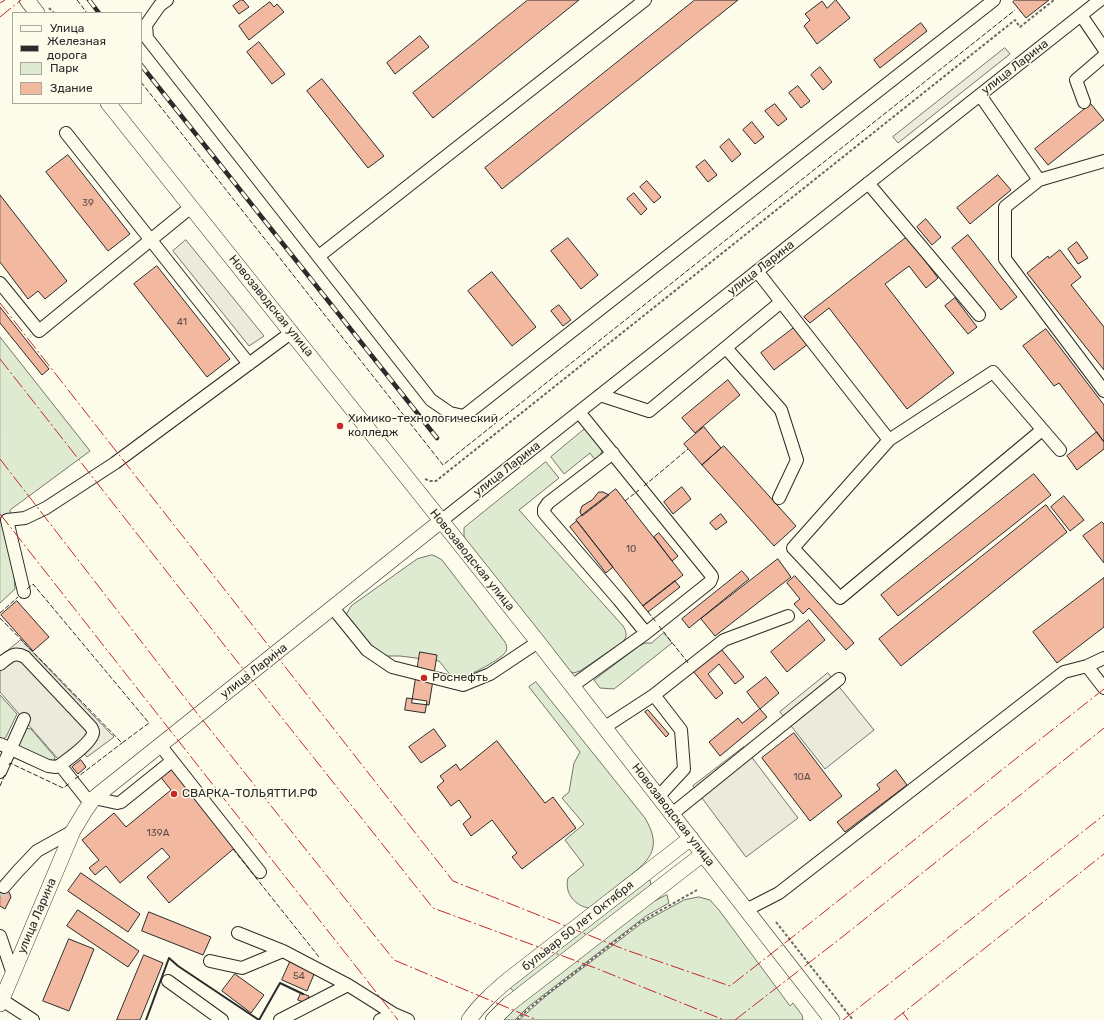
<!DOCTYPE html>
<meta charset="utf-8">
<style>
body{margin:0}
#map{position:relative;width:1104px;height:1020px;overflow:hidden;background:#fdfbea;font-family:Rubik,sans-serif}
canvas{display:block}
.legend{position:absolute;left:12px;top:12px;width:130px;height:92px;box-sizing:border-box;background:#fdfbea;border:1px solid #a9a89e;margin:0;padding:5px 7px;list-style:none;font-size:12px;color:#2b2b2b}
.legend li{display:flex;align-items:center;gap:8px;height:20px}
.legend b{width:20px;border:1px solid #a9a89e}
</style>
<div id="map">
<canvas width="1104" height="1020"></canvas>
<ul class="legend">
<li><b style="height:5px;background:#fdfbea"></b>Улица</li>
<li><b style="height:5px;background:#2b2b2b"></b>Железная дорога</li>
<li><b style="height:11px;background:#deebd1"></b>Парк</li>
<li><b style="height:11px;background:#f2b8a0"></b>Здание</li>
</ul>
</div>
<script>
const context = document.querySelector('canvas').getContext('2d');
context.lineJoin = 'round';
function fillPath(path, color) {
  context.fillStyle = color;
  context.fill(path, 'evenodd');
}
function strokePath(path, color, width, dash) {
  context.strokeStyle = color;
  context.lineWidth = width;
  context.lineCap = dash ? 'butt' : 'round';
  context.setLineDash(dash || []);
  context.stroke(path);
}
function label(font, color, halo, rows, align = 'center') {
  context.font = font + ' Rubik,sans-serif';
  context.lineWidth = 3;
  context.setLineDash([]);
  context.textBaseline = 'middle';
  context.strokeStyle = halo;
  context.fillStyle = color;
  for (const [text, x, y, turn = 0] of rows) {
    context.save();
    context.translate(x, y);
    context.rotate((+turn || 0) * Math.PI / 180);
    context.textAlign = isNaN(turn) ? turn : align;
    if (halo) context.strokeText(text, 0, 0);
    context.fillText(text, 0, 0);
    context.restore();
  }
}
const green = new Path2D(`
 M0 337 90 451 10 510 15 589 0 603Z
 M586 428 602 450 600 457 596 461 590 453 564 474 551 457Z
 M546 462 559 478 519 510 623 626C627 632 628 638 621 643L580 671 574 673 569 671 466 542 464 536V528Z
 M432 555 437 557 442 560 505 642C507 646 508 650 504 654 499 660 465 679 457 678 450 678 444 666 439 661L400 656H378L346 615 351 606 417 559Z
 M664 633 672 643 614 689 600 688 594 680 639 646 645 643H651Z
 M536 682 645 818C664 850 648 862 623 881 612 890 601 899 589 908 575 906 564 893 568 878L584 865 565 840 584 824 562 798 569 792 574 763 580 752 529 687Z
 M0 695 17 714 6 737 2 740 0 739Z
 M25 728 31 729 55 757 54 761 52 762 17 747Z
 M648 880H650L651 885 515 992 511 989 510 987Z
 M667 895 669 903 646 916 528 1007 515 1020H504L511 1011 641 908Z
 M699 897 710 900 719 910 790 1006 793 1003 802 1015 803 1020H519L546 996 642 923 684 900Z`);
fillPath(green, '#deebd1');
strokePath(green, '#74746e', 1);
const parking = new Path2D(`
 M1005 48 1010 54 898 143 893 137Z
 M186 240 264 336 249 346 173 251Z
 M21 640 114 737 87 757 83 752 65 767 0 692V657Z
 M828 673 874 730 825 769 780 712Z
 M744 747 798 818 746 857 693 786Z`);
fillPath(parking, '#eceadb');
strokePath(parking, '#74746e', 1);
const building = new Path2D(`
 M241 0H243L249 7 239 14 233 6Z
 M528 0H579L433 118 413 93Z
 M695 0H738L502 189 485 168Z
 M836 0 850 18 817 44 804 26 810 20 805 14 822 1 827 8Z
 M1015 0H1049L1026 18 1013 2Z
 M270 2 274 7 277 4 284 12 249 40 239 26Z
 M921 23 927 31 880 68 874 60Z
 M420 36 429 47 395 74 387 63Z
 M259 42 285 74 272 84 247 52Z
 M820 67 832 82 823 90 811 75Z
 M322 79 384 156 368 168 307 91Z
 M798 86 810 101 801 108 789 93Z
 M775 104 787 119 778 126 765 111Z
 M1091 104 1104 120 1048 165 1035 149Z
 M752 122 764 137 755 144 743 130Z
 M729 139 741 154 732 162 720 147Z
 M68 155 130 234 108 251 46 172Z
 M705 160 717 175 708 182 696 167Z
 M998 175 1011 190 970 224 957 208Z
 M647 181 661 197 654 203 640 187Z
 M634 193 647 209 641 215 627 199Z
 M0 195 67 281 45 299 38 291 28 299 0 262Z
 M926 219 941 237 932 245 917 227Z
 M968 235 1017 297 1001 310 952 248Z
 M907 237 938 278 926 288 909 266 885 284 954 373 907 409 829 308 810 323 804 317Z
 M568 238 598 275 581 289 551 251Z
 M1077 242 1088 258 1078 264 1068 249Z
 M1060 250 1081 277 1071 285 1104 327V370L1027 273 1048 256 1049 258Z
 M157 266 230 359 207 377 134 284Z
 M492 272 536 327 512 346 468 291Z
 M955 298 977 327 968 334 945 306Z
 M559 305 571 320 563 326 551 311Z
 M0 307 49 369 42 375 0 323Z
 M795 327 808 344 774 370 761 353Z
 M1046 329 1104 405V442L1059 383 1054 386 1023 346Z
 M728 380 740 395 695 433 682 418Z
 M704 427 721 448 702 465 684 444Z
 M1097 432 1104 442V449L1077 470 1067 456Z
 M724 446 796 526 774 546 702 465Z
 M1034 474 1051 495 898 616 881 595Z
 M682 487 691 499 673 514 664 502Z
 M616 489 683 575 643 606 576 520Z
 M599 492H603L609 495 582 516 580 512 582 506 592 500Z
 M1064 496 1084 520 1070 531 1051 507Z
 M1046 505 1067 532 901 666 879 639Z
 M721 514 727 522 716 530 710 523Z
 M577 521 613 567 606 573 570 527Z
 M1102 522 1104 524V563L1083 536Z
 M659 533 678 556 672 561 654 537Z
 M778 559 791 577 715 636 701 619Z
 M742 571 749 579 689 628 682 619Z
 M795 576 854 643 846 650 809 608 803 614 794 604 800 599 787 583Z
 M1104 578V627L1057 663 1033 632Z
 M675 581 680 587 648 612 643 606Z
 M17 601 49 637 33 651 1 615Z
 M809 620 825 640 787 672 771 652Z
 M721 649 744 677 735 684 719 664 708 674 723 693 716 699 693 671Z
 M420 652 437 655 429 705 412 703Z
 M766 677 779 693 760 709 747 692Z
 M407 698 427 701 425 713 405 710Z
 M760 709 767 717 720 756 709 742 738 718 742 723Z
 M648 710 669 734 666 737 645 712Z
 M434 729 446 746 421 763 409 747Z
 M794 733 842 796 810 821 762 758Z
 M497 741 545 803 553 797 576 828 522 869 512 857 517 853 492 820 471 836 463 824 471 817 459 800 451 806 437 787 444 781 440 776 456 764 460 770Z
 M81 760 86 767 78 774 72 767Z
 M170 766 237 846 169 903 147 877 170 857 162 848 120 883 106 866 95 875 89 868 99 860 82 840 114 813 126 827 171 790 159 775Z
 M896 770 907 785 845 832 837 822 880 789 877 785Z
 M81 873 140 914 128 932 68 891Z
 M0 884 9 892 11 897 5 909 0 906Z
 M78 910 139 951 128 967 67 926Z
 M149 912 211 937 203 955 142 931Z
 M69 939 94 949 69 1011 43 1001Z
 M144 955 163 963 140 1020H117Z
 M290 962 315 972 307 991 282 980Z
 M235 974 264 995 251 1013 222 991Z
 M301 993 309 996 306 1003 298 1000Z`);
fillPath(building, '#f2b8a0');
strokePath(building, '#2b2b2b', 1);
strokePath(new Path2D(`
 M0 895 4 887`), '#d3d1c4', 12, [12, 6]);
const minor = new Path2D(`
 M167 0 160 5 146 25 147 38 431 400 450 413 464 416 994 0
 M1081 15 1104 49
 M980 95 1039 180 1104 161
 M1084 102 1076 80 1104 56
 M66 133 249 364
 M1039 180 1005 207V259L1104 391
 M868 183 979 315
 M319 256 645 0
 M757 271 889 440 993 372 1060 450
 M0 283 39 331 191 207
 M726 348 781 410 797 460 779 498
 M600 395 649 411 781 302
 M579 412 711 575 712 577 710 582 646 633
 M889 440 793 548 840 598 1042 430
 M441 521 1100 0
 M24 592 7 520 25 518 46 508 115 463 292 332
 M333 608 367 650 392 667 463 685 490 674 538 642
 M0 664C9 657 14 651 25 657L91 727C92 729 93 730 93 732 94 741 67 760 60 765L56 767 48 766 0 744
 M1087 666 1104 688
 M572 686 646 633 619 600 544 513V509L548 503 613 453
 M654 695 724 640 788 616
 M605 727 654 695 681 730 684 769 659 796
 M160 745 260 872
 M60 765 90 803
 M0 772 24 719
 M94 798 117 803 121 802 172 761
 M672 814 839 679
 M4 887 18 871 37 851 73 831
 M746 910 779 893 1064 672 1087 666 1104 658
 M238 933 283 951 348 985 394 1014 408 1020
 M0 936 13 974
 M210 961 242 968 283 951
 M168 981 222 1020
 M2 1000 33 1020
 M280 1020 348 985
 M380 1020 394 1014`);
const major = new Path2D(`
 M27 0 37 13
 M108 103 538 642 832 1020
 M0 1004 73 831 85 811 94 798 441 521
 M469 1020C480 1004 494 992 508 980L691 838
 M493 1020 509 1004 703 854`);
strokePath(minor, '#2b2b2b', 14);
strokePath(major, '#2b2b2b', 16);
strokePath(new Path2D(`
 M49 8 54 13
 M425 479 430 481H436L1015 20 1020 27 1054 0
 M776 922 853 1020
 M517 1020 526 1011 547 994 640 922 697 890`), '#6a6964', 2, [3, 2]);
strokePath(minor, '#fdfbea', 12);
strokePath(major, '#fdfbea', 15);
const rail = new Path2D(`
 M89 0 99 13
 M141 65 437 438`);
strokePath(rail, '#2b2b2b', 4.5);
strokePath(rail, '#fdfbea', 3, [9]);
strokePath(new Path2D(`
 M77 0 87 13
 M141 82 443 465 1015 10
 M644 486 688 449
 M625 501 639 490
 M648 612 656 622
 M0 613 18 597
 M0 618 122 743 149 723 33 584 27 589
 M659 626 689 664
 M9 765 10 763 63 788 70 783
 M75 779 122 743
 M0 786 5 774
 M233 849 319 957`), '#2b2b2b', 1, [5, 2]);
strokePath(new Path2D(`
 M146 1020 169 958 178 966 259 1020 280 983 303 994`), '#2b2b2b', 2);
strokePath(new Path2D(`
 M0 3 5 0
 M0 17 21 0
 M0 303 453 881 626 950 730 986C856 888 979 787 1104 689
 M0 359 232 655 433 908 598 969 724 1020
 M0 459 185 698 394 960 537 1020
 M0 514 398 1020
 M903 1013 908 1020
 M735 1020 841 938 1104 728
 M843 1020 1104 815
 M894 1020 1104 854`), '#c62828', 1, [14, 3, 2, 3]);
for (const [x, y, r, color] of [
 [340,426,4,"#c62828"],
 [424,678,4,"#c62828"],
 [174,794,4,"#c62828"]
]) {
  const dot = new Path2D();
  dot.arc(x, y, r, 0, 2 * Math.PI);
  context.fillStyle = color;
  context.fill(dot);
  strokePath(dot, '#fdfbea', 1.5);
}
label('10px', '#5d4e48', null, [
 ["39",88,203],
 ["41",182,322],
 ["10",631,549],
 ["10А",802,777],
 ["139А",158,833],
 ["54",299,976]
]);
label('12px', '#2b2b2b', '#fdfbea', [
 ["улица Ларина",1015,67,-38],
 ["улица Ларина",761,268,-38],
 ["Новозаводская улица",271,306,51],
 ["улица Ларина",507,469,-38],
 ["Новозаводская улица",472,560,51],
 ["улица Ларина",254,671,-38],
 ["Новозаводская улица",673,815,52],
 ["улица Ларина",37,916,-67],
 ["бульвар 50 лет Октября",578,926,-38]
]);
label('12px', '#2b2b2b', '#fdfbea', [
 ["Химико-технологический",348,419],
 ["колледж",348,433],
 ["Роснефть",432,678],
 ["СВАРКА-ТОЛЬЯТТИ.РФ",182,794]
], 'left');
</script>
